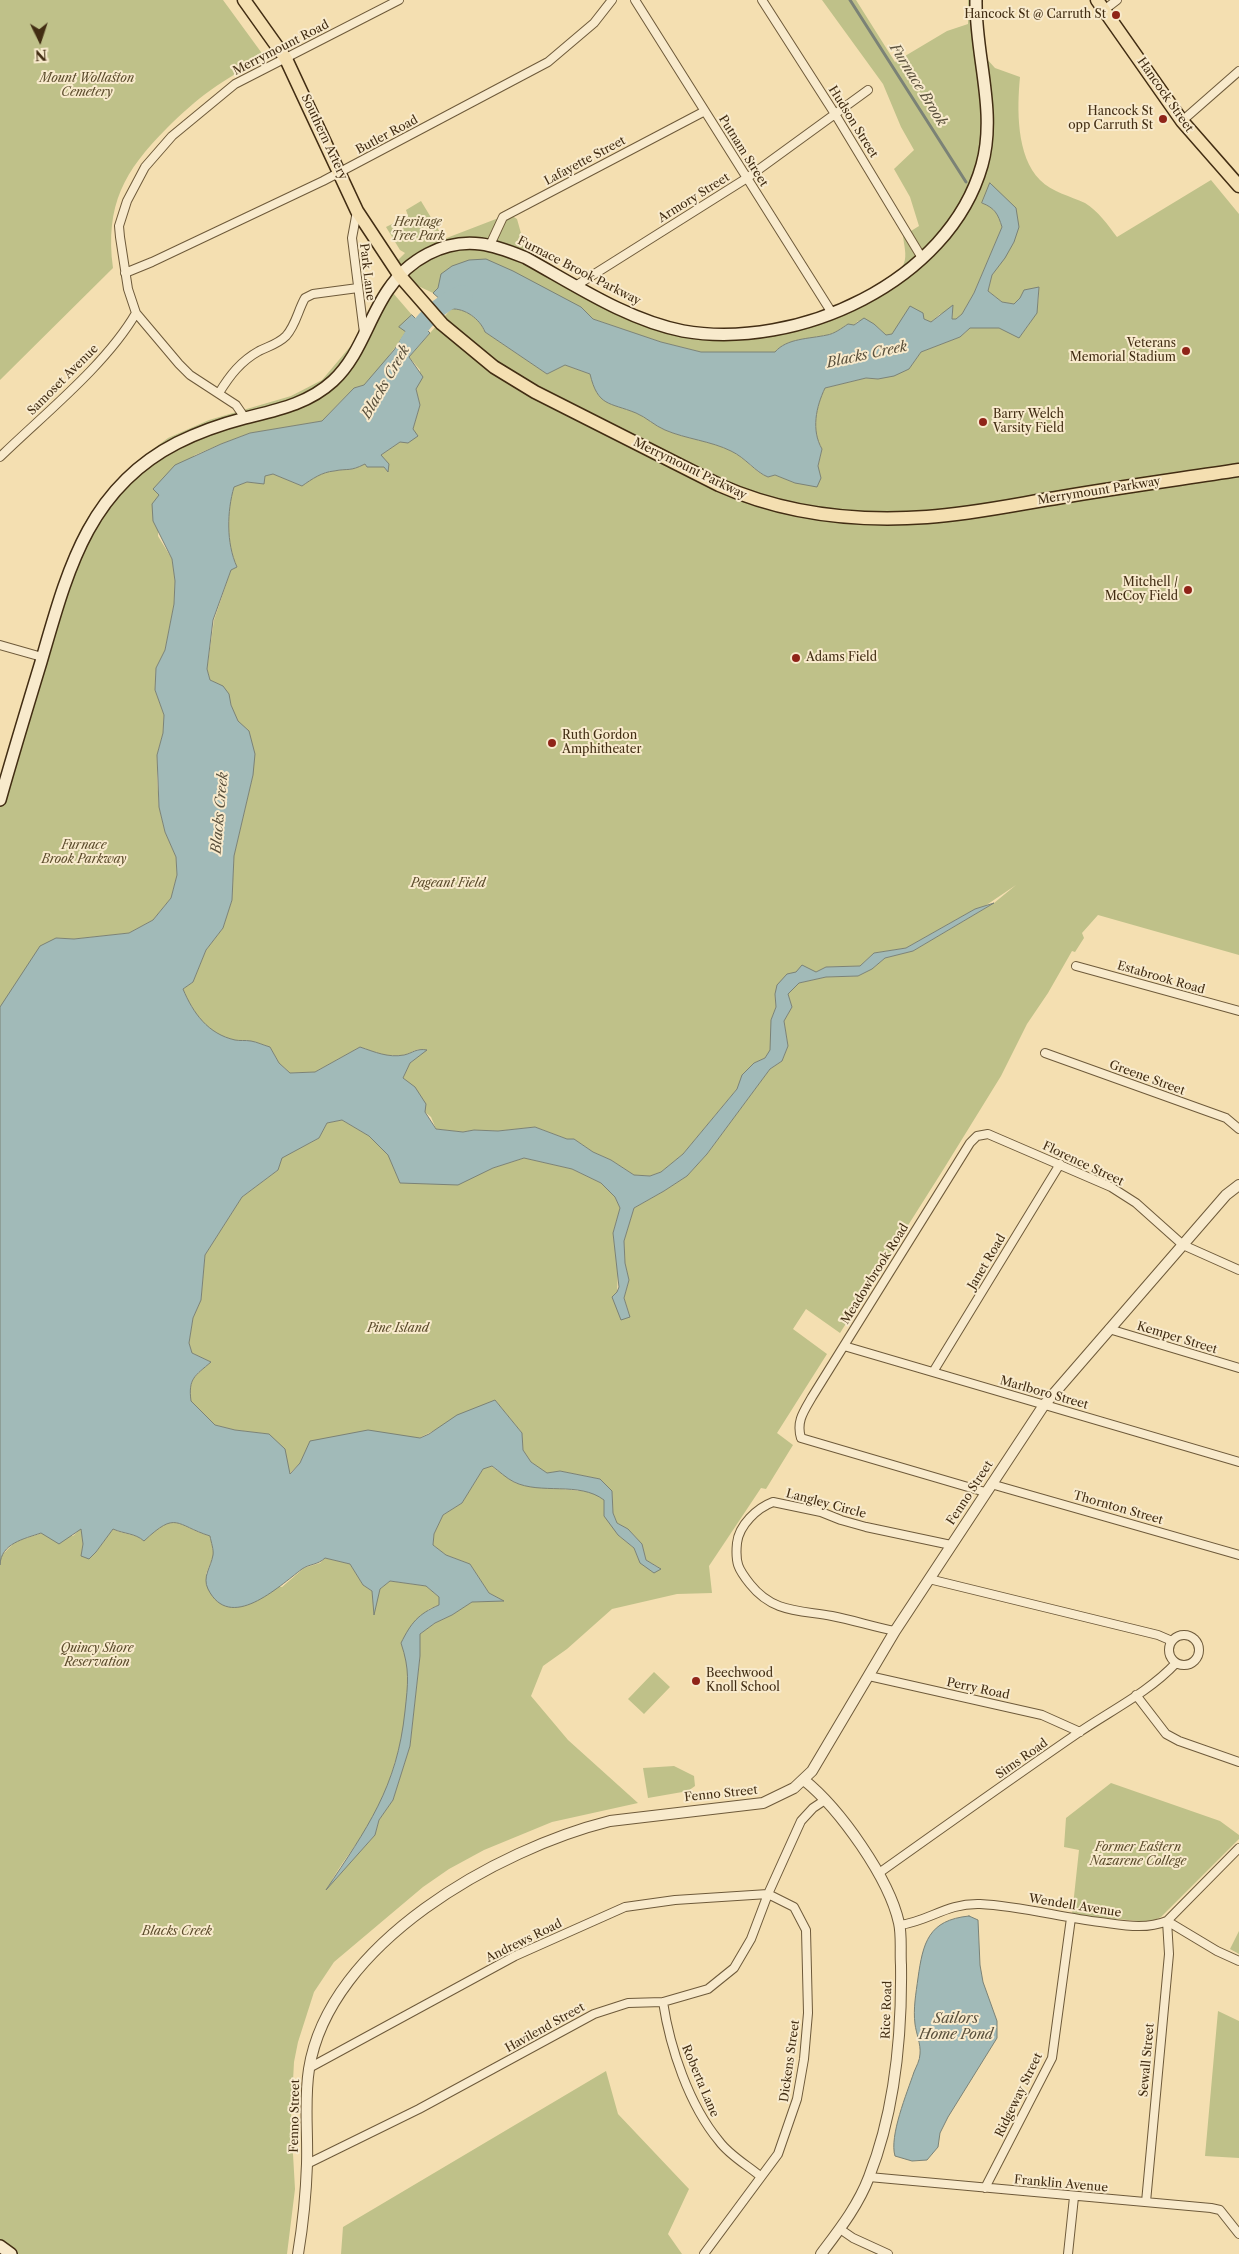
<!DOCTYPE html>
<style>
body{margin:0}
#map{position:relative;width:1239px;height:2254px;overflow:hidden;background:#f4dfb1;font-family:"Libre Caslon Text",serif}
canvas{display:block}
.north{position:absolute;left:15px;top:15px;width:50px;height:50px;-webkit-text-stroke:4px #f8eacc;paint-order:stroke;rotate:176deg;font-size:14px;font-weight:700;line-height:20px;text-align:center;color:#422d13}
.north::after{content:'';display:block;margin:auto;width:18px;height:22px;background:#422d13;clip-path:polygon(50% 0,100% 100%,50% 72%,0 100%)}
</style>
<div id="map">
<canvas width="1239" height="2254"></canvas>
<div class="north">N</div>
</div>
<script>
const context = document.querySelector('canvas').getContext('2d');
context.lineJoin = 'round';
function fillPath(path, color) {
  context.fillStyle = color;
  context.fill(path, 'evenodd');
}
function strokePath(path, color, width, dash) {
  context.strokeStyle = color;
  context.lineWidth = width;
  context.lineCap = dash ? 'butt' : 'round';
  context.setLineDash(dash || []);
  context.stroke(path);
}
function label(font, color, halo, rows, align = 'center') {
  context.font = font + ' "Libre Caslon Text",serif';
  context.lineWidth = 4;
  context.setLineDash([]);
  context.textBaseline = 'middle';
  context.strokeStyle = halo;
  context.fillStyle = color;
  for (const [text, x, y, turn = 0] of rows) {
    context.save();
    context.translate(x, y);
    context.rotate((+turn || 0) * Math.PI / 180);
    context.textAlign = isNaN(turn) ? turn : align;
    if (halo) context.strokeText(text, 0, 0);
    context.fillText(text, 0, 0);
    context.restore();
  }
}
fillPath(new Path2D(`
 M0 0H223L261 52 263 57 260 61C223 79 197 98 167 128 124 171 105 205 113 268L0 380Z
 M822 0H856L895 62 947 31 968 24V0H980L985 57 995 68 1020 77C1017 108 1016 156 1040 180 1052 192 1070 196 1085 203 1098 211 1108 225 1117 237L1211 180 1239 214V955L1098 915 1082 933 1084 938 1075 952 1072 951 1048 993 1027 1024 1001 1076 943 1170 840 1333 806 1309 793 1329 827 1354 777 1433 793 1445 766 1489 761 1488 709 1566 712 1593 677 1594 612 1609 567 1649 543 1666 531 1696 568 1740 638 1803 552 1822 484 1850 449 1869 423 1887 334 1962 314 1992 298 2042 294 2062 291 2119 295 2189 287 2254H0V1557L15 1542 42 1533 73 1536 81 1528 83 1544 81 1556 96 1552 113 1529C124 1535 135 1533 144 1541 178 1509 175 1526 210 1536L214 1554 206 1574 282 1587 304 1568 320 1563 325 1558 350 1564 363 1585 372 1591 374 1612 380 1589 390 1581 426 1586 439 1597V1605L429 1609 401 1643C404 1650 407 1658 408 1665 412 1712 393 1785 369 1825 357 1845 339 1865 329 1886L375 1835 379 1820 393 1800 410 1746 420 1656V1634L435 1623 452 1615 472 1602 502 1600 489 1593 470 1564 446 1555 433 1545 434 1534 443 1515 462 1503 483 1469 491 1466 515 1483 540 1487 593 1492 604 1500 618 1535 634 1548 640 1563 660 1568 646 1560 642 1544 628 1529 617 1523 613 1513 612 1491 600 1479 560 1471 547 1474 531 1462 523 1450 522 1433 495 1400 419 1438 407 1437 311 1441 300 1463 289 1474 269 1434 235 1430 215 1425 191 1401C188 1379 195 1376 211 1362L192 1353 189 1343 193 1318 201 1300 205 1255 242 1197 278 1170 281 1158 319 1138 327 1123 342 1120 369 1136 389 1155 400 1183 493 1168 524 1158 572 1169 601 1183 615 1197 620 1208 613 1233 618 1272 617 1292 630 1316 624 1298 629 1280 625 1263 624 1241 634 1208 664 1191 687 1176 707 1154 770 1069 782 1061 788 1046 784 1021 792 1007 788 994 799 983 826 977 858 976 872 969 885 958 913 951 994 903 1016 885 985 906 975 909 906 948 874 953 860 966 826 967 816 972 787 974 775 994 776 1007 771 1020V1050L765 1058 754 1063 737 1089 683 1154 661 1172 650 1176 634 1175 611 1160 593 1152 574 1139H567L535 1127 498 1131 474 1130 463 1132 436 1129 431 1117 425 1112C426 1098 413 1087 403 1078L410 1063 426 1050C414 1047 414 1053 403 1055 387 1058 375 1052 360 1047L315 1072 290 1073 279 1063 270 1047C263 1045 257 1042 250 1041 245 1040 240 1041 234 1040 207 1034 193 1013 183 989L193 982 206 950 223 928 232 900 234 856 253 775 249 731C245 727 239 724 237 719 226 699 234 691 210 680L207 669 214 620 231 570 237 567C226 543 227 511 234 487L247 482 263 483 265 476 273 474 302 486C312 479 322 472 334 471 350 468 349 472 365 464L367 467H384L387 471 381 455 400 442 413 429 420 405 416 389 420 370 409 357 451 309C465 308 480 319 485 332L547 374 565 365 590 374C598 406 609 402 636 413 646 417 655 426 665 430 686 439 711 441 731 451 746 458 755 473 768 477L775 475 795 483 821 478 818 467 822 449C811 430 816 407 825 388L866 378 878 379 909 369 921 352 960 337 970 328H999L1019 337C1034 320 1039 310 1039 287L1014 304 1002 302 988 291 992 275 1014 242 991 183 982 203C995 208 998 214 1002 227L974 293 962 314 956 319H952L953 312 940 314 931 322 907 313 892 334 886 335 874 324 858 321 854 325 848 324C842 328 834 334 827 335 810 339 787 338 775 352H701L661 342 593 319 581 307 442 274 438 288 433 293 414 284 395 263 405 253 400 250 386 227 408 216 406 210 421 201 444 239 509 214 517 219 526 251 536 261C573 281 622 312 663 323 728 340 803 326 861 294 872 288 900 275 904 263 907 255 904 245 903 236L919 226 910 197 894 169 914 150 901 127 883 84Z
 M387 286 412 315 400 327 407 331 380 368 364 385 354 388 322 421 250 433 221 444 195 455 153 489 159 495 158 536 172 559 175 581 174 604 165 650 156 668 155 690 164 715 163 733 157 755V776L159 807 165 832 176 857 177 875 171 898 153 920 129 933 74 939 56 938 0 1007V785L57 592 79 533 88 517 112 486 137 461 168 438 209 420 291 396 322 380 360 335Z
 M654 1672 670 1687 644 1714 628 1699Z
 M674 1766 694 1776 695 1786 688 1791 648 1798 643 1768Z
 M1111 1783 1220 1821 1239 1835V1839L1161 1917 1150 1922 1072 1915 1079 1850 1064 1847 1066 1818Z
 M1239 1931V1954L1230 1949Z
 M1218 2011 1239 2021V2158L1205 2156Z
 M606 2071 618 2114 689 2189 668 2234 682 2254H341L343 2227Z`), '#bfc189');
const water = new Path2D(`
 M990 183 1016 208 1019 227 1014 242 1005 258 992 275 988 291 1002 302 1014 304 1020 298 1024 290 1039 287 1037 313 1019 338 999 328H970L960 337 921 352 909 369 894 376 878 379 866 378 825 388C816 407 811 430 822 449L818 466 821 478 817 487 795 483 775 475 768 477C755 472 746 458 731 451 711 441 686 439 665 430 655 426 646 417 636 413 609 402 598 407 590 374L565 365 547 374 485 332C480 319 465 308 451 309L433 293 438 288 441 274 452 266 469 260 486 259 513 271 581 307 593 319 661 342 701 352H775C787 338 809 339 827 335 834 334 842 328 848 324L854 325 864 318 874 324 886 335 892 334 910 306 923 313 924 319 931 322 953 305 952 319H956L962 314 974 293 1002 227C998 214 995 208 982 203Z
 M412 315 430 333 409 357 423 377 416 389 420 405 413 429 418 436 408 443 400 442 381 455 389 464 388 472 384 467H367L365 464C349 472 349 468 334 471 322 472 312 479 302 486L273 474 265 476 264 484 247 482 234 487C227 511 226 543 237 567L231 570 213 620 207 669 210 680 223 686 229 694 231 705 238 721 249 731 255 754 253 775 234 856 232 900 223 928 206 950 193 982 183 989C193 1013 208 1034 235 1040 240 1041 245 1040 251 1041 257 1042 263 1045 270 1047L279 1063 290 1073 315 1072 360 1047C375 1052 388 1058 404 1055 413 1053 416 1048 427 1050L410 1063 403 1078 415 1087 426 1104 425 1112 436 1129 463 1132 474 1130 498 1131 535 1127 567 1139H574L593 1152 611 1160 634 1175 650 1176 661 1172 683 1154 737 1089 742 1075 754 1063 765 1058 770 1050 771 1020 776 1007 775 994 777 985 787 974 796 972 802 965 816 972 826 967 860 966 874 953 906 948 975 909 994 903 913 951 885 958 872 969 858 976 826 977 799 983 788 994 792 1007 784 1021 788 1046 782 1061 770 1069 707 1154 687 1176 664 1191 634 1208 624 1241 625 1263 629 1280 624 1298 630 1317 621 1320 612 1297 617 1292 619 1287 613 1233 620 1208 615 1197 601 1183 572 1169 524 1158 493 1168 458 1185 400 1183 388 1155 369 1136 342 1120 327 1123 319 1138 282 1158 278 1170 242 1197 205 1255 201 1300 193 1318 189 1343 192 1353 211 1362C195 1376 188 1378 191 1401L215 1425 235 1430 269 1434 285 1449 290 1474 300 1463 310 1441 368 1430 420 1438 429 1434 457 1415 495 1400 522 1433 523 1450 531 1462 547 1473 560 1471 600 1479 612 1491 613 1513 617 1523 628 1529 642 1544 646 1560 661 1569 654 1573 640 1563 634 1548 618 1535 604 1516V1500C579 1481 541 1495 514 1482 506 1478 499 1471 492 1466L483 1469 462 1503 443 1515 434 1534 433 1545 446 1555 470 1564 489 1593 504 1601 472 1602 452 1615 435 1623 420 1634V1656L410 1746 393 1800 379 1820 375 1835 326 1890C367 1828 397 1788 405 1711 408 1683 410 1670 401 1643 411 1623 418 1614 439 1605V1597L426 1586 390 1581 380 1589 374 1615 372 1591 363 1585 350 1564 325 1558C318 1565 309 1564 302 1569 278 1587 230 1633 208 1589 202 1577 211 1567 213 1555 214 1550 211 1542 210 1536 175 1525 177 1510 144 1541 135 1533 124 1534 113 1529L96 1552 89 1559 81 1556 83 1544 81 1529 59 1544 41 1533C24 1539 1 1543 0 1565V1007L40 946 56 938 74 939 129 933 153 920 171 898 177 875 176 857 165 832 159 807 157 755 163 733 164 715 155 690 156 668 165 650 174 604 175 581 172 559 153 521 152 504 159 495 153 489 175 465 221 444 250 433 322 421 354 388 364 385 394 350 406 332 399 327Z
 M969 1916 978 1920 980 1965 983 1982 997 2021V2038L948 2117 940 2133 938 2147 927 2160 912 2161 895 2156C889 2136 907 2093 914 2072 916 2067 920 2060 920 2054 921 2044 916 2033 915 2024 913 2009 916 1993 918 1978 923 1943 928 1920 969 1916Z`);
fillPath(water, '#a1bab8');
strokePath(water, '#7b8276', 1);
strokePath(new Path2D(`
 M850 0 966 182`), '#7b8276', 3);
strokePath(new Path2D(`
 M408 344C421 322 439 304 462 294L464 297`), '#a1bab8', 18);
const minor = new Path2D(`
 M635 0 832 313
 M762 0 835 114 922 258
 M1104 10 1117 0
 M1182 121 1239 71
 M357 211 352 238 364 333
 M490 245 503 217 705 111
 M125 273 152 262 323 181 548 62 594 23 612 0
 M577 285 747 178 868 90
 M219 393C230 375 241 361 259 351 269 346 278 344 286 336 296 325 298 310 305 298L313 294 358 288
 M245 418 236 405 190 375 179 364 136 313 128 289 120 237 119 226 127 201 145 167 172 136 235 84 399 0
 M0 457C43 415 106 365 136 313
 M0 645 42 657
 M1076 966 1239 1011
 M1045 1053 1226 1118 1239 1129
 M1109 1329 1239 1368
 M844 1346 1239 1462
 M933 1372 1060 1164
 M991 1484 1239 1555
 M985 1492 801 1438C796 1421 804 1411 812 1397L970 1143 977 1136 988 1134 1111 1187 1136 1203 1183 1245 1239 1270
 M929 1579 1158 1635 1172 1641
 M895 1631C874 1627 853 1620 832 1616 799 1610 773 1613 750 1584 738 1569 735 1563 737 1543 739 1525 757 1508 773 1502L821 1512 841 1520 866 1527 951 1545
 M1169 1650a15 15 0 1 1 30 0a15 15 0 1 1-30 0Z
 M869 1676 1042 1715 1080 1732
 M1136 1695 1166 1734 1179 1741 1239 1762
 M879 1873C945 1826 1011 1779 1078 1733 1110 1711 1149 1692 1176 1663
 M900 1925C930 1921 946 1903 980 1904 1020 1906 1060 1917 1100 1922 1123 1925 1145 1930 1167 1921L1217 1951 1239 1961
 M663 2002C670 2048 689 2105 719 2141 729 2155 747 2165 760 2176
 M309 2068 515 1956 625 1907 675 1900 768 1894 794 1907 806 1930 808 2013 804 2059 797 2099 778 2154 704 2254
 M307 2164 419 2109 594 2014 628 2003 663 2002 708 1989 734 1968 751 1939 768 1894 801 1821 813 1808 825 1800
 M869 2177 1211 2208 1220 2210 1239 2234
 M985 2188 1052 2058 1071 1918
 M1146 2202 1169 1954 1167 1921 1239 1848
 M840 2229 853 2238 888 2254
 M1068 2254 1074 2197`);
const tertiary = new Path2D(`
 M804 1780C840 1809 889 1878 899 1923 902 1936 900 1952 901 1965 902 2036 895 2111 869 2177 858 2206 839 2230 821 2254
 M298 2254C303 2224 306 2194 307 2164 308 2132 304 2100 309 2069 329 1943 498 1849 610 1821L763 1803 794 1788 812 1771 895 1631 1044 1405 1226 1195 1239 1185`);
const secondary = new Path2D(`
 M0 800C13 754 27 708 41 662 67 573 87 489 177 443 199 432 222 424 245 418 277 410 308 404 333 381 360 356 368 319 388 290 408 260 444 239 481 244 497 246 511 252 526 258 575 285 627 320 683 331 797 351 949 282 982 165 997 111 975 55 976 0
 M0 2246 11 2254`);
const primary = new Path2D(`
 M244 0 286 59 357 211 400 276 442 324 494 367 535 392 719 485C784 514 857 522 927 517 973 514 1018 504 1062 497 1121 487 1180 479 1239 470
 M1097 0 1182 121 1239 186`);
strokePath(minor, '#6e5a3a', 10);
strokePath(tertiary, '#6e5a3a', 12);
strokePath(secondary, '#422d13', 14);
strokePath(primary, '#422d13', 15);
strokePath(minor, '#f8eacc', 8);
strokePath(tertiary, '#f8eacc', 10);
strokePath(secondary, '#f8eacc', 11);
strokePath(primary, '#f4dfb1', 12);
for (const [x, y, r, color] of [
 [1116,15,5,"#8f2418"],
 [1163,119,5,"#8f2418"],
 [1186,351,5,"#8f2418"],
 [983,422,5,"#8f2418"],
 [1188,590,5,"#8f2418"],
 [796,658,5,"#8f2418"],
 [552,743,5,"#8f2418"],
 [696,1681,5,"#8f2418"]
]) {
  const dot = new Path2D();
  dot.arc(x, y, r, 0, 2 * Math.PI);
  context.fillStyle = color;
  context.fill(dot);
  strokePath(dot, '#f8eacc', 2);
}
label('12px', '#422d13', '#f8eacc', [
 ["Hancock St @ Carruth St",1106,15],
 ["Hancock St",1153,112],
 ["opp Carruth St",1153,126],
 ["Veterans",1176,344],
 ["Memorial Stadium",1176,358],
 ["Barry Welch",993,415,"left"],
 ["Varsity Field",993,429,"left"],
 ["Mitchell /",1178,583],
 ["McCoy Field",1178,597],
 ["Adams Field",806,658,"left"],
 ["Ruth Gordon",562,736,"left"],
 ["Amphitheater",562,750,"left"],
 ["Beechwood",706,1674,"left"],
 ["Knoll School",706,1688,"left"]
], 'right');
label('12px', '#422d13', '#f8eacc', [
 ["Merrymount Road",281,48,-27],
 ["Hancock Street",1165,95,55],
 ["Hudson Street",853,122,58],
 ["Butler Road",387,135,-28],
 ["Southern Artery",324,137,65],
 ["Putnam Street",743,151,58],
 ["Lafayette Street",585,161,-28],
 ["Armory Street",694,198,-32],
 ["Furnace Brook Parkway",579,271,27],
 ["Park Lane",367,272,83],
 ["Samoset Avenue",63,380,-45],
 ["Merrymount Parkway",690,469,26],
 ["Merrymount Parkway",1099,491,-9],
 ["Estabrook Road",1161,978,16],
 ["Greene Street",1147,1078,20],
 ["Florence Street",1083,1164,25],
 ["Janet Road",987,1262,-59],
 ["Meadowbrook Road",875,1274,-58],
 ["Kemper Street",1177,1338,17],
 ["Marlboro Street",1044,1393,16],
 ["Fenno Street",970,1493,-57],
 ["Langley Circle",826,1504,15],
 ["Thornton Street",1118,1508,16],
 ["Perry Road",978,1689,12],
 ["Sims Road",1022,1759,-35],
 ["Fenno Street",721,1794,-6],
 ["Wendell Avenue",1075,1906,9],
 ["Andrews Road",524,1941,-26],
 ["Rice Road",887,2010,-88],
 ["Havilend Street",545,2028,-29],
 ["Sewall Street",1147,2060,-85],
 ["Dickens Street",790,2061,-82],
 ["Roberta Lane",700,2081,67],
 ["Ridgeway Street",1019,2095,-64],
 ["Fenno Street",295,2116,-89],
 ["Franklin Avenue",1061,2184,5]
]);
label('italic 12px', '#5b4b2b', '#f8eacc', [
 ["Mount Wollaston",87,79],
 ["Cemetery",87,93],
 ["Heritage",418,223],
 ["Tree Park",418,237],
 ["Furnace",84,846],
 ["Brook Parkway",84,860],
 ["Pageant Field",448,884],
 ["Pine Island",398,1329],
 ["Quincy Shore",97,1649],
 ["Reservation",97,1663],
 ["Former Eastern",1138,1848],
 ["Nazarene College",1138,1862],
 ["Blacks Creek",177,1932]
]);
label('italic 14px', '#5a503c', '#f8eacc', [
 ["Furnace Brook",918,85,58],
 ["Blacks Creek",867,355,-12],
 ["Blacks Creek",386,382,-60],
 ["Blacks Creek",220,813,-85],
 ["Sailors",956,2019],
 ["Home Pond",956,2035]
]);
</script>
